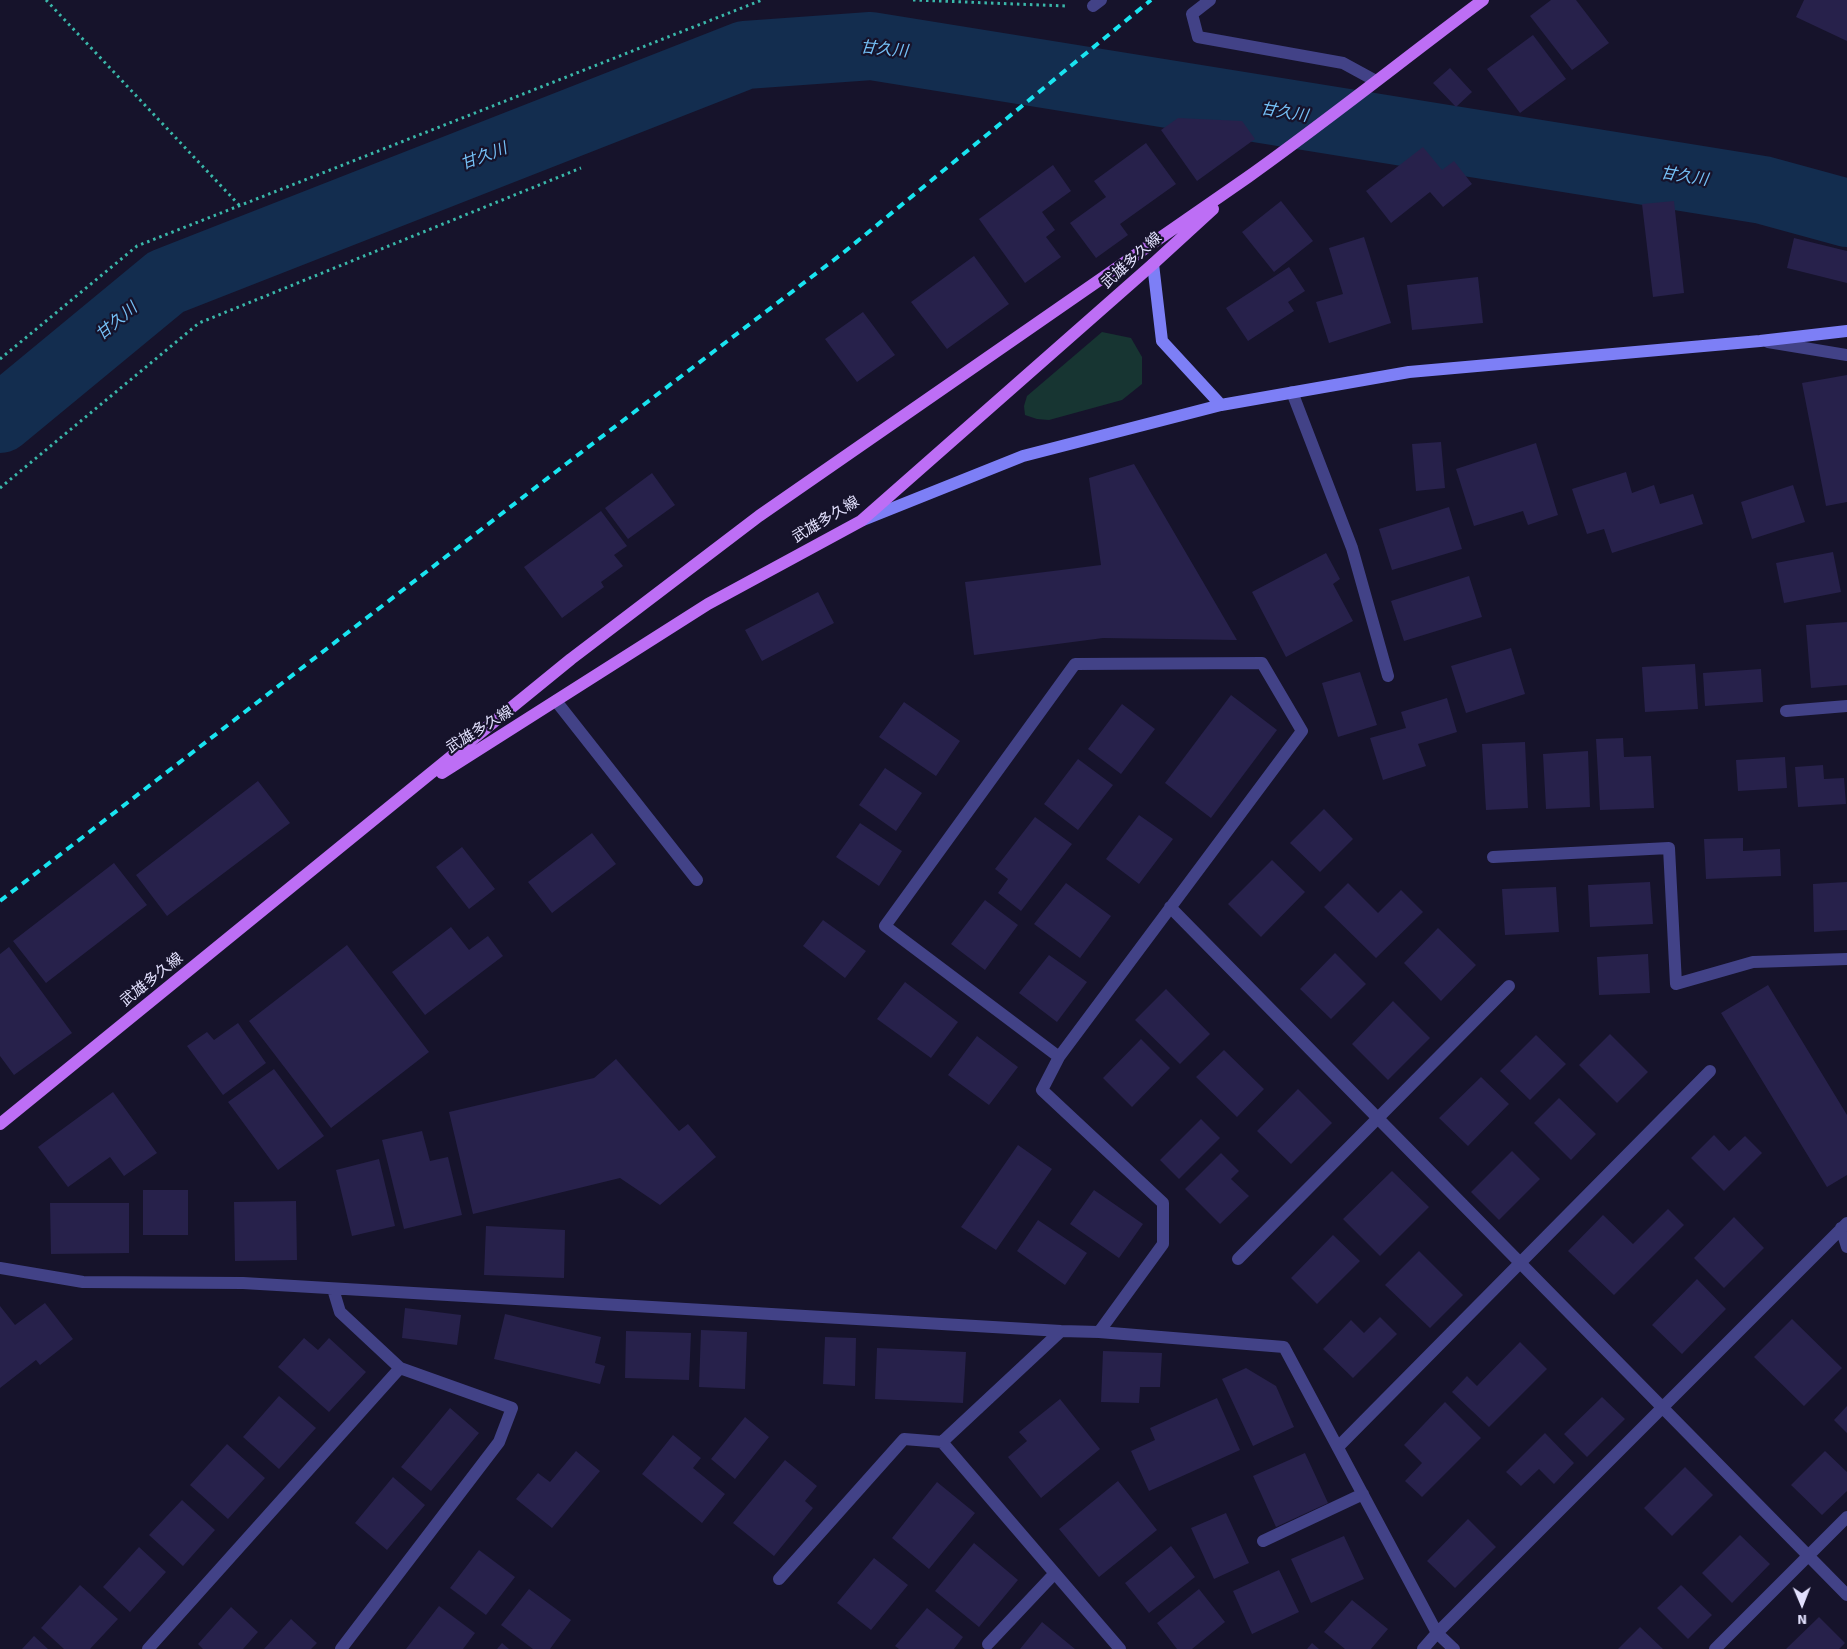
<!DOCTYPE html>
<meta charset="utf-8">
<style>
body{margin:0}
#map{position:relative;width:1847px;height:1649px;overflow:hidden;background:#16132b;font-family:Signika,sans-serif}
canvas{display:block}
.north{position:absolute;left:1777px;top:1579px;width:50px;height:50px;-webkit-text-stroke:4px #16132b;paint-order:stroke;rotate:179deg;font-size:14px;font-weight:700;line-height:20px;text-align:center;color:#e2e0fd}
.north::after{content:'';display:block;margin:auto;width:18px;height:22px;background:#e2e0fd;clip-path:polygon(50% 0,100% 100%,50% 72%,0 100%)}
</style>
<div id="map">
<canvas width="1847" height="1649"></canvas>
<div class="north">N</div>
</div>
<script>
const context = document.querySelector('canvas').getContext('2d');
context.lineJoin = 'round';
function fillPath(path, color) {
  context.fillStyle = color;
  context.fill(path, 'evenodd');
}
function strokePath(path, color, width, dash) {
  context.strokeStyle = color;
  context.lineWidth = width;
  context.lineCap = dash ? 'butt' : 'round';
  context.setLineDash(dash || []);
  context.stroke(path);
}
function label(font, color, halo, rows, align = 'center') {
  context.font = font + ' Signika,"Noto Sans JP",sans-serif';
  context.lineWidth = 4.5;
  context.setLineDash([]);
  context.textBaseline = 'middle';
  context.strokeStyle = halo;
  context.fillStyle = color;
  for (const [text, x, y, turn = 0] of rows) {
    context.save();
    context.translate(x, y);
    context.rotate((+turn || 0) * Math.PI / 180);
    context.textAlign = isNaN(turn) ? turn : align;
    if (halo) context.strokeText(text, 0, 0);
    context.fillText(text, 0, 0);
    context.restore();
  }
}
fillPath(new Path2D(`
 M1102 332 1131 338 1142 357V384L1122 400 1049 420 1037 419 1025 415 1024 406 1027 396Z`), '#173532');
strokePath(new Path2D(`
 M0 419 166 282 745 55 871 46 1763 190 1847 213`), '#132d4f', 68);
fillPath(new Path2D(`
 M1551 0H1576L1609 43 1572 70 1530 16Z
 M1804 0H1847V41L1796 17Z
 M1533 35 1566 79 1520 113 1487 69Z
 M1450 68 1472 92 1456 107 1433 83Z
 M1178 118 1242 121 1255 139 1197 181 1161 130Z
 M1146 143 1176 184 1120 224 1128 235 1096 258 1070 223 1106 197 1094 181Z
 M1423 147 1442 170 1454 161 1472 184 1443 207 1430 192 1391 223 1366 191Z
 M1053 165 1071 191 1042 212 1055 230 1046 237 1061 257 1025 283 979 219Z
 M1281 201 1313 241 1274 272 1242 232Z
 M1674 201 1684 293 1653 297 1642 204Z
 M1364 237 1391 323 1329 343 1316 302 1343 294 1329 248Z
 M1794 238 1847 251V283L1787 268Z
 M974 256 1009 304 947 349 911 302Z
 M1289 267 1305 291 1288 302 1294 311 1248 341 1226 308Z
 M1478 277 1483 323 1412 330 1407 285Z
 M863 312 895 355 857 382 825 339Z
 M1847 375V502L1826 506 1802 383Z
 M1441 442 1445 488 1416 491 1412 444Z
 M1536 443 1558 515 1528 525 1523 511 1474 526 1456 469Z
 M1134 464 1237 640 1103 638 974 655 965 582 1101 565 1089 478Z
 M1626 472 1632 493 1654 485 1660 504 1693 494 1703 524 1612 553 1604 529 1587 534 1572 489Z
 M652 473 675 505 628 539 605 508Z
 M1793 485 1805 522 1752 539 1741 502Z
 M1449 507 1462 549 1392 570 1379 529Z
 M601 511 627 546 614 555 623 566 601 582 604 587 562 618 524 567Z
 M1833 552 1841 592 1784 603 1776 563Z
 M1326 553 1340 579 1333 584 1353 621 1286 657 1252 592Z
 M1469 576 1482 617 1404 641 1391 601Z
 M818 592 834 623 762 661 745 630Z
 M1847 622V685L1811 688 1806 625Z
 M1511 648 1525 694 1466 713 1451 666Z
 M1695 664 1698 709 1645 712 1642 667Z
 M1761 669 1763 702 1705 706 1703 673Z
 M1360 672 1377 725 1338 737 1322 683Z
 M1231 695 1277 730 1211 818 1165 783Z
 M1447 698 1457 732 1418 744 1426 766 1383 780 1370 738 1406 728 1401 712Z
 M904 702 960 741 936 776 879 737Z
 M1122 704 1155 729 1121 774 1088 749Z
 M1623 738 1624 757 1651 756 1654 808 1600 810 1596 739Z
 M1525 742 1528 808 1486 810 1482 744Z
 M1588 751 1590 807 1546 809 1543 754Z
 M1785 757 1787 788 1738 791 1736 760Z
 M1078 759 1113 785 1078 830 1044 804Z
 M1823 765 1824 779 1844 778 1846 804 1798 807 1795 767Z
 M885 768 922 793 896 831 859 805Z
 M258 781 290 823 167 916 136 875Z
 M1324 809 1353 839 1320 872 1290 843Z
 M1139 815 1173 839 1139 884 1106 859Z
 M1035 817 1072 844 1021 911 998 893 1008 879 995 869Z
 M860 823 902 851 879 886 836 857Z
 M592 833 616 864 552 913 528 882Z
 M1743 838V851L1780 849 1781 876 1706 879 1704 839Z
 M462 847 495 889 469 909 436 867Z
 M1272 860 1305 892 1261 937 1228 904Z
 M114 863 147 905 46 983 13 941Z
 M1650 882 1653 924 1590 927 1588 885Z
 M1847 882V930L1814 932 1813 884Z
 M1066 883 1111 916 1080 958 1034 924Z
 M1348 883 1378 913 1401 890 1423 912 1376 958 1324 907Z
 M1556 887 1559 932 1505 935 1502 889Z
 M985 900 1018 925 985 970 951 944Z
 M823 920 866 951 845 978 803 946Z
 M451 927 469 950 488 936 503 956 425 1015 392 972Z
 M1438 928 1476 965 1441 1001 1404 963Z
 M347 945 429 1052 331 1128 249 1021Z
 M9 947 72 1033 14 1075 0 1056V954Z
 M1335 953 1366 984 1331 1019 1300 989Z
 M1648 954 1650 993 1599 995 1597 957Z
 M1049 955 1087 982 1057 1022 1019 993Z
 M905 982 958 1022 931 1058 877 1019Z
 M1768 985 1847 1115V1175L1827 1187 1721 1013Z
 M1166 989 1210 1034 1180 1064 1135 1020Z
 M1393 1001 1430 1038 1388 1080 1352 1044Z
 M238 1023 266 1063 223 1095 187 1046 207 1032 214 1040Z
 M1610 1034 1648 1072 1617 1103 1579 1065Z
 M1536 1035 1566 1064 1530 1100 1500 1071Z
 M977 1036 1018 1067 989 1105 948 1075Z
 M1141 1039 1170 1068 1132 1107 1103 1078Z
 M1224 1050 1264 1089 1237 1117 1196 1077Z
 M616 1059 679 1131 688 1124 716 1157 660 1205 620 1178 473 1214 449 1112 594 1078Z
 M274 1069 324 1136 278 1170 228 1102Z
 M1481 1077 1509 1104 1468 1146 1439 1118Z
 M1298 1089 1332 1123 1291 1164 1257 1131Z
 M113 1092 157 1153 124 1176 110 1157 68 1187 38 1147Z
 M1559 1098 1596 1134 1571 1160 1534 1123Z
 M1201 1119 1220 1138 1179 1179 1160 1160Z
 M422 1131 430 1161 448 1157 462 1215 404 1229 382 1140Z
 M1714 1135 1729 1151 1745 1136 1762 1153 1724 1191 1691 1158Z
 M1018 1145 1052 1169 996 1250 961 1227Z
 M1512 1151 1540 1179 1499 1220 1471 1192Z
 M1221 1153 1239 1171 1231 1179 1249 1196 1220 1224 1185 1189Z
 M379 1159 395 1226 352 1236 336 1170Z
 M1392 1171 1429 1207 1380 1256 1343 1219Z
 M143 1190H188V1235H143Z
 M1094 1190 1143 1224 1119 1258 1070 1224Z
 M296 1201 297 1260 235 1261 234 1202Z
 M50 1203H129V1253L51 1254Z
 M1668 1209 1684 1225 1614 1295 1568 1251 1603 1215 1633 1244Z
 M1734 1217 1764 1248 1724 1288 1694 1258Z
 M1038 1220 1087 1253 1065 1285 1017 1251Z
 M486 1226 565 1230 564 1278 484 1275Z
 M1333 1235 1360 1261 1317 1304 1291 1278Z
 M1419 1251 1463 1295 1430 1328 1385 1285Z
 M1697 1279 1726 1309 1682 1354 1652 1325Z
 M45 1303 73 1339 40 1365 36 1360 0 1388V1306L15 1325Z
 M405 1308 461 1315 457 1345 402 1338Z
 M505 1314 601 1337 595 1363 605 1366 600 1384 494 1359Z
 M1380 1317 1397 1334 1353 1378 1323 1349 1351 1320 1364 1333Z
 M1792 1319 1842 1368 1804 1406 1754 1357Z
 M701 1330 747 1332 745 1389 699 1387Z
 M626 1331 691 1333 689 1380 625 1378Z
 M825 1337 856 1338 855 1386 823 1384Z
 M304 1338 318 1350 329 1338 366 1372 329 1412 278 1367Z
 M1520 1342 1547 1369 1489 1427 1452 1392 1467 1376 1477 1386Z
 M877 1348 966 1352 963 1403 875 1399Z
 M1103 1351 1162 1353 1160 1387H1140L1139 1403 1101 1402Z
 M1246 1368 1276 1386 1294 1427 1253 1446 1222 1379Z
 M279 1396 316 1428 279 1469 243 1437Z
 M1602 1397 1625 1419 1587 1457 1564 1434Z
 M1217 1398 1240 1450 1149 1491 1131 1451 1155 1440 1150 1428Z
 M1060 1399 1100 1449 1041 1498 1008 1457 1027 1441 1019 1432Z
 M1445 1402 1481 1438 1422 1497 1405 1481 1422 1463 1404 1445Z
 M1847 1406V1433L1834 1420Z
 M450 1408 479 1433 431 1491 401 1467Z
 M745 1417 769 1437 735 1479 711 1459Z
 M1545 1433 1574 1463 1554 1484 1539 1469 1521 1486 1506 1472Z
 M673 1435 701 1458 693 1468 725 1494 702 1523 642 1474Z
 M227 1444 265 1478 228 1519 190 1485Z
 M576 1451 600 1471 552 1528 516 1499 538 1473 550 1482Z
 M1825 1451 1847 1472V1491L1822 1515 1791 1485Z
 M1305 1453 1328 1503 1276 1527 1253 1476Z
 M785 1460 817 1486 805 1501 813 1508 774 1556 733 1523Z
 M1685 1467 1713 1495 1672 1536 1644 1508Z
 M393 1477 425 1505 387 1550 355 1523Z
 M1118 1481 1157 1530 1099 1577 1059 1529Z
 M937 1482 975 1513 929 1569 892 1538Z
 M182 1500 215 1530 183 1566 149 1535Z
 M1226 1513 1249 1563 1214 1579 1191 1528Z
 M1468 1519 1496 1547 1455 1588 1427 1561Z
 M1740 1535 1770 1564 1732 1603 1702 1573Z
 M1344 1536 1364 1579 1311 1603 1291 1559Z
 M974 1543 1018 1580 979 1627 935 1591Z
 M1171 1546 1195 1577 1149 1613 1125 1583Z
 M139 1547 166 1572 130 1612 103 1587Z
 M479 1550 515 1577 486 1615 450 1588Z
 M874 1558 908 1585 871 1630 837 1603Z
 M1279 1570 1299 1612 1252 1634 1233 1591Z
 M80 1585 118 1619 90 1649H64L41 1628Z
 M1681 1585 1712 1615 1688 1639 1657 1608Z
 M529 1589 571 1620 550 1649H533L501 1625Z
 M1199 1589 1225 1622 1192 1649H1177L1157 1623Z
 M1352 1600 1388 1629 1371 1649H1345L1324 1632Z
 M439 1606 475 1633 463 1649H406Z
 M231 1607 258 1632 243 1649H203L198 1644Z
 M927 1608 963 1637 954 1649H899L895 1646Z
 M1819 1617 1845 1643 1839 1649H1786Z
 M291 1619 317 1643 311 1649H264Z
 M1042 1622 1075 1649H1020Z
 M1640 1627 1663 1649H1618Z
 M34 1636 48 1649H22Z
 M502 1643 509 1649H497Z
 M1312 1643 1319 1649H1307Z`), '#27214b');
strokePath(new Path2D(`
 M46 0 240 206
 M913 0 1067 6
 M0 359 137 246 762 0
 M0 488 199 323 581 168`), '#3ab7aa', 3, [2.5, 4]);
strokePath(new Path2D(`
 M1210 0 1192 14 1198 37 1343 63 1376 81
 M1093 6 1101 0
 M1768 342 1847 355
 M1292 392 1352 548 1388 676
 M556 701 697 880
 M1786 711 1847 706
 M1493 857 1669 848 1676 984 1753 962 1847 959
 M1170 907 1847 1595
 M1059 1057 885 926 1075 664 1262 663 1302 731 1059 1057 1042 1090 1163 1203V1244L1099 1332
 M1841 1228 1847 1247
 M1238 1259 1509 986
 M0 1268 83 1282 243 1283 1061 1331 1099 1332 1284 1347 1437 1633 1847 1223
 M333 1289 340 1312 400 1368 512 1408 499 1442 341 1649
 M1061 1331 942 1442 1120 1649
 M1338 1447 1710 1071
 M1263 1541 1363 1494
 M779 1579 904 1439 942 1442
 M988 1644 1055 1573
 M148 1649 400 1368
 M1423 1649 1437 1633 1454 1649
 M1715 1649 1847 1517`), '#424287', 12);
strokePath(new Path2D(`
 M1153 264 1162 341 1221 405
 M863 520 1023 456 1221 405 1409 372 1760 341 1847 331`), '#7d7ff6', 12);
strokePath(new Path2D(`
 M442 773 708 604 861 521 1153 264 1213 209
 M0 1124 571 659 759 516 1248 177C1328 120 1404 59 1483 0`), '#bd6ef5', 12);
strokePath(new Path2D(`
 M0 901 566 464 843 253 1151 0`), '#19e4f0', 4, [8, 6]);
label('15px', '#e2e0fd', '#16132b', [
 ["武雄多久線",1132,261,-42],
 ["武雄多久線",826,520,-31],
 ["武雄多久線",480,730,-32],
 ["武雄多久線",152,980,-39]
]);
label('italic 16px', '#75c0f6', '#16132b', [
 ["甘久川",884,50,5],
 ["甘久川",1284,113,9],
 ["甘久川",484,157,-21],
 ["甘久川",1684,177,9],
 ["甘久川",117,322,-40]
]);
</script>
